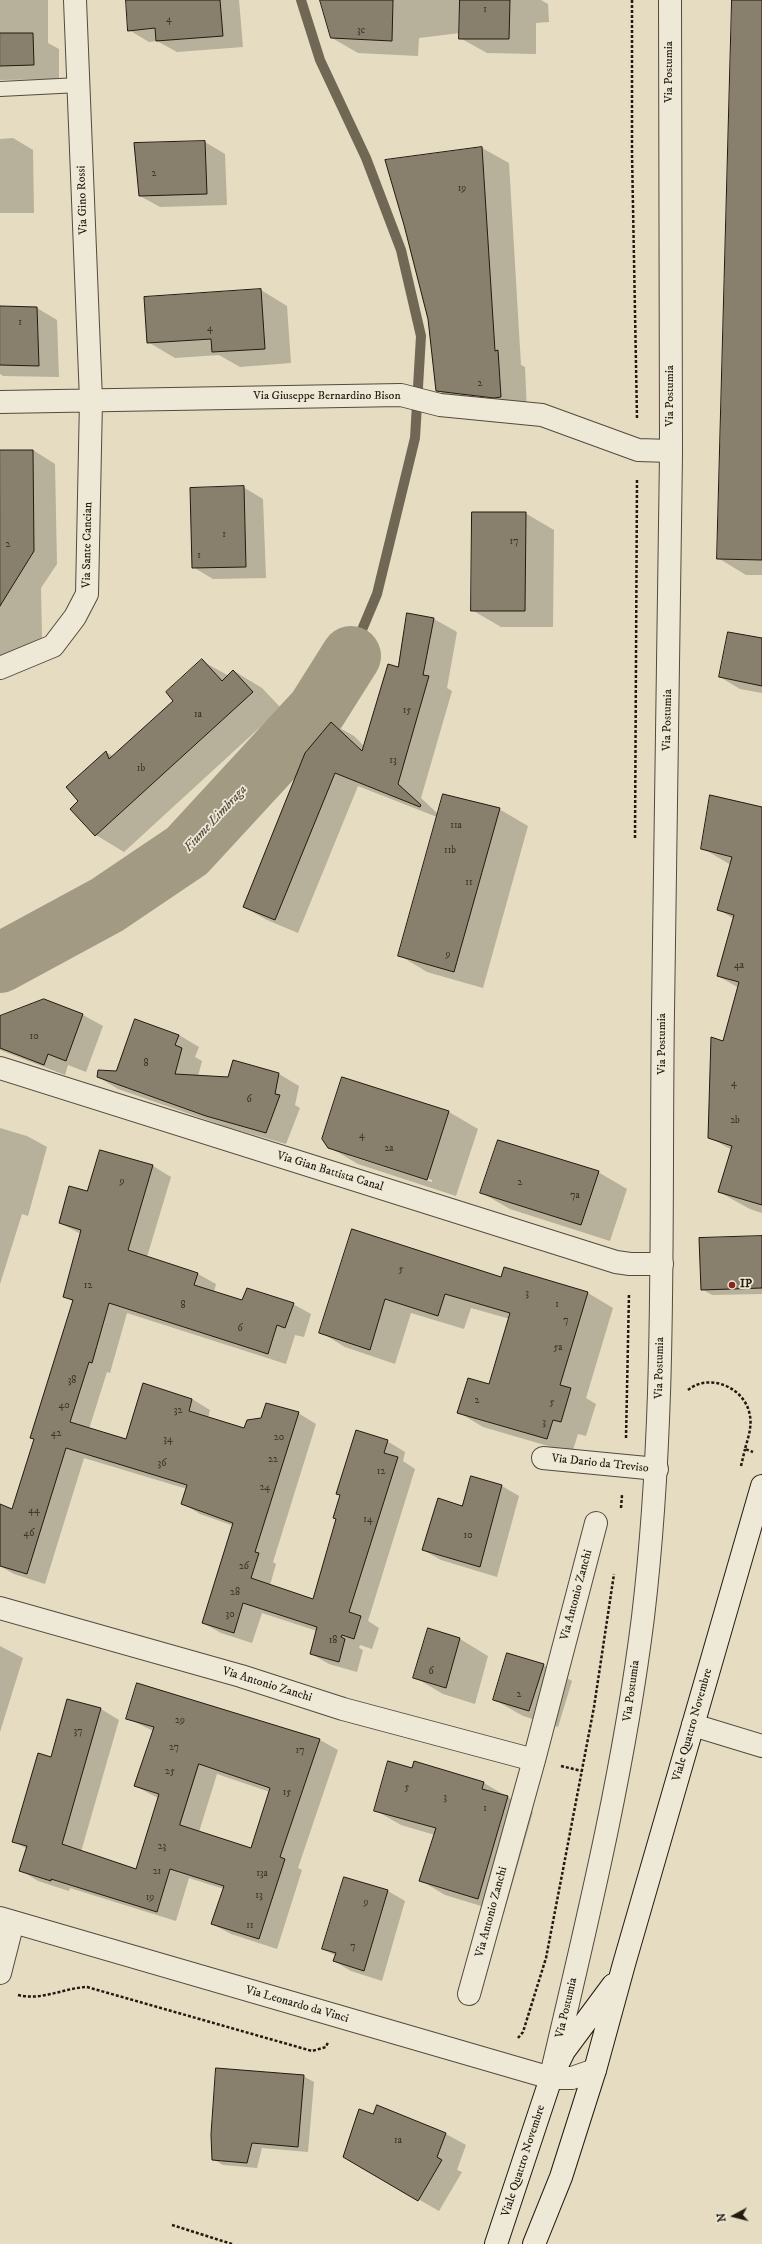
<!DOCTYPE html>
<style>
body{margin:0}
#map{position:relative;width:762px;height:2244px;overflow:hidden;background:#e5dcc1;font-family:"IM FELL DW Pica",serif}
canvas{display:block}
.north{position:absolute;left:714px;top:2196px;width:40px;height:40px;-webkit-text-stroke:3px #eee8d7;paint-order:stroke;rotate:263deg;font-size:11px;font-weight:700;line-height:16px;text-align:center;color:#231a0f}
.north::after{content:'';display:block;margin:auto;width:14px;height:18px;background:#231a0f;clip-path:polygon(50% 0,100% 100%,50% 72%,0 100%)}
</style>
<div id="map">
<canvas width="762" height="2244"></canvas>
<div class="north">N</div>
</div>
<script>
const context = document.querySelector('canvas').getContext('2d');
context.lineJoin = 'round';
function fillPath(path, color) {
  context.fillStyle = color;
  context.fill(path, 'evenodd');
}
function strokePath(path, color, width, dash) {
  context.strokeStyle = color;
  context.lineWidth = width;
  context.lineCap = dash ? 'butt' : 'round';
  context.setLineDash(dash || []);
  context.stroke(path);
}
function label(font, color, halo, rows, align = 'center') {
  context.font = font + ' "IM FELL DW Pica",serif';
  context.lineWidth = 3.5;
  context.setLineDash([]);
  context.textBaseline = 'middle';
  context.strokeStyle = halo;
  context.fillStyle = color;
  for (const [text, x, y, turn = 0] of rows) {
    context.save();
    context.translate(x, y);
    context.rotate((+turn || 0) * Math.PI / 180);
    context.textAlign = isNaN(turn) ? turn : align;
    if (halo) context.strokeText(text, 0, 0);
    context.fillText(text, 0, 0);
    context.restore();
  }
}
fillPath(new Path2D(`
 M0 0H48V43L59 49V79L0 80Z
 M127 0H239L243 47 177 52 157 41 149 42 129 30Z
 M321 0H541L548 4 549 22 536 23V54L487 53 460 38V33L419 38 418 56 358 53 332 38Z
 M733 0H762V575H746L718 558Z
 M13 138 33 150 34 213H0V139Z
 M205 142 225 154 227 205 160 207 140 196Z
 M482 148 509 163 521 365 525 367 527 412 463 406 437 390 429 319 405 225 386 161Z
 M261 290 287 306 291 363 240 367 219 355 175 358 148 342Z
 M0 307 37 308 57 320 59 377 3 376 0 374Z
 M33 450 55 464 57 564 41 588 42 638 11 658H0V451Z
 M243 487 263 499 266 578 213 579 193 567Z
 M525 513 554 530 553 627H501L472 610Z
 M434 619 457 632 447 688 452 691 421 798 438 814 499 809 528 826 483 988 427 972 399 955 437 817 358 786 298 933 267 920 244 907 331 723 354 736 364 746 399 668Z
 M762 639V693L740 689 720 677Z
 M202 661 229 676 234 671 262 688 281 708 124 852 96 835 80 801 106 752 114 757 175 701Z
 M762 808V1213L750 1209 719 1192 732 1150 709 1137 724 1042 739 988 718 976 734 919 718 909 731 865 702 848Z
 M44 1000 83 1015 103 1026 86 1072 68 1065 65 1075 0 1050V1017Z
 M135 1020 179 1035 199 1047 195 1057 202 1061 198 1076 229 1078 279 1074 299 1086 295 1105 300 1108 286 1144 227 1127 118 1089 98 1077 117 1072Z
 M343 1078 449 1112 478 1129 456 1196 358 1164 329 1147ZM350 1154 432 1180V1182L350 1156Z
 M0 1128 27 1136 47 1147 28 1216 22 1214 0 1284Z
 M153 1166 171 1177 147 1257 198 1274 216 1284 214 1292 243 1301 293 1304 311 1314 304 1337 295 1335 286 1364 127 1313 110 1373 107 1372 89 1429 126 1440 143 1384 192 1399 210 1410 208 1418 245 1429 298 1413 316 1424 273 1562 276 1564 270 1585 313 1601 387 1441 405 1452 403 1461 415 1469 368 1621 379 1628 372 1649 360 1645 359 1648 363 1650 357 1672 329 1664 311 1654 317 1631 262 1613 252 1643 221 1633 203 1623 234 1526 200 1514 182 1503 187 1489 84 1458 45 1584 14 1574 0 1566V1505L13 1510 35 1440 31 1438 74 1302 64 1296 81 1234 60 1223 88 1193Z
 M598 1172 627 1189 610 1241 510 1209 482 1193Z
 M353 1231 501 1278 504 1268 588 1293 613 1308 586 1398 596 1404 586 1436 578 1434 572 1453 483 1427 458 1412 489 1385 510 1319 471 1308 464 1329 411 1313 395 1364 345 1347 320 1332Z
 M762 1237V1294L712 1295 702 1289Z
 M472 1478 502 1486 519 1496 497 1577 441 1560 423 1550 463 1507Z
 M428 1630 460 1639 488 1656 475 1704 443 1694 414 1677Z
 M0 1646 23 1658 0 1732Z
 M543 1665 572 1681 558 1727 523 1716 495 1700Z
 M68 1700 101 1709 119 1720 81 1852 136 1870 158 1798 135 1786 153 1731 127 1718 320 1740 338 1750 298 1868 302 1870 277 1949 231 1934 212 1924 224 1889 189 1878 176 1921 70 1888 69 1891 38 1881 20 1870 27 1849 13 1841 52 1759ZM217 1774 270 1792 251 1850 199 1832Z
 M415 1763 484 1783 533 1812 504 1913 445 1895 420 1880 435 1835 401 1825 375 1810 413 1769Z
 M344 1878 388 1891 405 1901 382 1981 351 1971 334 1961 336 1956 323 1949Z
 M303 2076 314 2082 308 2152 262 2148 257 2168 223 2165 213 2159Z
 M374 2115 446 2134 466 2145 457 2170 462 2172 439 2211 344 2157Z`), '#0003');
strokePath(new Path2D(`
 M301 0 320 60 366 158 401 250 421 336 415 438 377 594 351 656`), '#706755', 10);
strokePath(new Path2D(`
 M0 963 107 905 187 851 317 710 351 656`), '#a39a84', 60);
const building = new Path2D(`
 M126 0H220L223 36 156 41 155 28 128 31Z
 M320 0H393L392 41 331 38Z
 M460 0H510L509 39H459Z
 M732 0H762V560L717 559Z
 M0 33H33L34 65 0 66Z
 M205 141 207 194 139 196 134 143Z
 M482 147 495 351 498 350 501 397 494 398 436 391 428 319 404 225 385 160Z
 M261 289 265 349 212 352 211 339 147 343 144 297Z
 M0 306 37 307 39 366 0 365Z
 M0 450H33L34 551 0 606Z
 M244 486 246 567 192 568 190 488Z
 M472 512H526L525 611H471Z
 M407 613 434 618 423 675 429 676 398 784 421 805 420 807 335 773 275 920 243 907 305 753 331 722 362 751 388 664 398 667Z
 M728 632 762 638V686L719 677Z
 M202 659 222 681 233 670 253 692 95 836 70 809 78 801 66 787 106 751 109 759 173 701 166 692Z
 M443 794 500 808 454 972 398 956Z
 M710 795 762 807V1205L718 1192 732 1146 708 1138 711 1037 723 1041 739 982 717 976 734 915 717 910 732 857 701 849Z
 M44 999 83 1014 66 1061 48 1054 44 1065 0 1048V1016Z
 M135 1019 179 1035 175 1045 182 1048 175 1074 228 1077 233 1060 279 1073 275 1094 280 1095 266 1133 206 1116 97 1077 98 1070 116 1071Z
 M342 1077 449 1111 427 1180 328 1148 322 1139Z
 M498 1140 599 1171 581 1225 480 1193Z
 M100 1150 153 1165 128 1250 198 1273 194 1285 242 1300 247 1288 294 1303 285 1328 277 1325 268 1354 109 1303 92 1363 89 1362 70 1422 126 1439 143 1383 192 1399 189 1411 244 1428 247 1420 261 1418 266 1403 299 1412 255 1552 259 1553 251 1578 313 1599 336 1519 333 1518 340 1495 336 1494 356 1430 388 1440 384 1453 398 1457 349 1612 361 1616 354 1639 342 1635 341 1637 345 1639 339 1662 310 1654 317 1627 243 1603 234 1633 202 1623 233 1523 181 1504 187 1485 66 1448 27 1574 0 1566V1504L12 1509 34 1439 30 1438 73 1300 63 1297 81 1230 59 1223 69 1186 87 1191Z
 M352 1229 501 1277 504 1267 588 1292 560 1385 571 1388 561 1422 553 1420 547 1439 457 1413 468 1378 489 1384 510 1313 445 1294 438 1316 385 1299 370 1350 319 1333Z
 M762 1236V1288L701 1290 699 1238Z
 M471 1476 502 1485 480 1567 422 1550 438 1498 462 1506Z
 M428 1628 460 1638 446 1688 413 1678Z
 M507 1653 544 1664 529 1711 493 1700Z
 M137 1683 320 1739 280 1857 285 1859 259 1939 211 1924 224 1886 170 1869 157 1912 51 1879V1881L19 1871 27 1846 12 1842 38 1753 51 1757 67 1699 101 1708 62 1844 136 1869 159 1794 134 1786 154 1727 126 1719ZM199 1764 270 1788 251 1848 180 1825Z
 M388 1761 412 1768 414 1761 484 1782 482 1789 508 1796 478 1899 419 1881 436 1828 374 1811Z
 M344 1877 388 1890 364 1971 333 1961 336 1953 322 1949Z
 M216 2068 304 2075 298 2147 252 2143 247 2163 212 2160 211 2135Z
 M377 2105 446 2133 437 2157 442 2160 418 2201 343 2157 359 2109 373 2114Z`);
fillPath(building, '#887f6c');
strokePath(building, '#231a0f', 1);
const service = new Path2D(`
 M0 89 79 85`);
const minor = new Path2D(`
 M0 402 401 395 440 405 542 415 638 450 671 451
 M0 668 53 646 75 617 87 594 91 400 75 0
 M0 1068 616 1262 630 1264H662
 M543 1458 657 1469
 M0 1608 241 1676 343 1709 534 1760
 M693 1725 762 1746
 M0 1918 551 2078H572L595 2070
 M0 1973 13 1922
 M469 1994 534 1760 596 1523`);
const tertiary = new Path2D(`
 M553 2067C588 1918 624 1770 643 1617 667 1416 660 1214 663 1012 666 825 670 637 671 449 671 299 670 150 670 0`);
const secondary = new Path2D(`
 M496 2244 551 2078 564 2051 613 1985
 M534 2244 561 2177 595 2070 624 1964 762 1486`);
strokePath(service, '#544a3c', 16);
strokePath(minor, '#544a3c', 24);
strokePath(tertiary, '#544a3c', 24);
strokePath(secondary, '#231a0f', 24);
strokePath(new Path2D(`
 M632 0V153L637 418
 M635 838 637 479
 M688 1390C710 1372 746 1388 750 1416 752 1427 748 1438 745 1449L753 1452
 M626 1438 629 1293
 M741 1466 745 1449
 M621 1508 622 1495
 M561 1766 582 1771
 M18 1995C42 2001 63 1988 87 1987L312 2051 326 2047 328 2042
 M518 2038 523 2032 546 1958 561 1880 594 1707 614 1574
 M172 2225 232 2244`), '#231a0f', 2.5, [3, 2]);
strokePath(service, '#eee8d7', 14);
strokePath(minor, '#eee8d7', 22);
strokePath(tertiary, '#eee8d7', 22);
strokePath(secondary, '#eee8d7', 22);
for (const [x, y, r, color] of [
 [732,1285,4,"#8f2418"]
]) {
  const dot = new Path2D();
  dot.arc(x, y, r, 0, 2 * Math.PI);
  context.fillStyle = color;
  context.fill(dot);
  strokePath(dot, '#eee8d7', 1.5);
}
label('10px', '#3c3326', null, [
 ["1",485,10],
 ["4",169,20],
 ["3c",361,31],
 ["2",154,174],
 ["19",462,189],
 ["1",20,323],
 ["4",210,329],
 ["2",480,384],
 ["1",224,535],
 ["17",514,542],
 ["2",8,545],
 ["1",199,556],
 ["15",407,711],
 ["1a",198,715],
 ["13",393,761],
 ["1b",141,769],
 ["11a",456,826],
 ["11b",450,851],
 ["11",469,883],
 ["9",448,955],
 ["4a",739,966],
 ["10",34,1037],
 ["8",146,1064],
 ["4",734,1084],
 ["6",249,1100],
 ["2b",735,1121],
 ["4",362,1136],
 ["2a",389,1149],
 ["9",122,1182],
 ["2",520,1183],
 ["7a",575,1196],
 ["5",401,1270],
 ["12",88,1286],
 ["3",527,1294],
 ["1",557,1305],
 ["8",183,1306],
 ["7",566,1321],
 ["6",240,1329],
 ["5a",558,1348],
 ["38",72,1381],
 ["2",477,1401],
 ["5",552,1403],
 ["40",64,1406],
 ["32",178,1411],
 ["3",544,1423],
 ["42",56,1434],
 ["20",279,1438],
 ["34",168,1440],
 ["22",273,1460],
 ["36",162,1464],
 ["12",381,1472],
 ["24",265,1488],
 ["44",34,1511],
 ["14",368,1520],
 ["46",29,1534],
 ["10",468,1536],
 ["26",244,1567],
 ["28",235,1593],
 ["30",230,1615],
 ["18",333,1641],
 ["6",431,1672],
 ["2",519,1695],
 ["29",180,1721],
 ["37",78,1732],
 ["27",174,1748],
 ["17",300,1751],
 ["25",170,1772],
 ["5",407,1788],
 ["15",287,1793],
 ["3",445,1798],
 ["1",485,1809],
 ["23",162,1847],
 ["21",157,1872],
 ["13a",262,1874],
 ["13",259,1896],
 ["19",150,1898],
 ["9",366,1903],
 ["11",250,1926],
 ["7",353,1947],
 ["1a",398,2141]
]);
label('12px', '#231a0f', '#eee8d7', [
 ["Via Postumia",670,72,-90],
 ["Via Gino Rossi",83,200,-92],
 ["Via Postumia",671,396,-90],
 ["Via Giuseppe Bernardino Bison",327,397],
 ["Via Sante Cancian",88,545,-89],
 ["Via Postumia",668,720,-89],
 ["Via Postumia",663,1044,-90],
 ["Via Gian Battista Canal",330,1172,17],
 ["Via Postumia",660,1368,-89],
 ["Via Dario da Treviso",600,1464,6],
 ["Via Antonio Zanchi",577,1595,-75],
 ["Via Antonio Zanchi",267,1685,17],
 ["Via Postumia",632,1691,-82],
 ["Viale Quattro Novembre",693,1725,-74],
 ["Via Antonio Zanchi",492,1912,-75],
 ["Via Leonardo da Vinci",297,2005,16],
 ["Via Postumia",567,2008,-77],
 ["Viale Quattro Novembre",524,2161,-72]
]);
label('bold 12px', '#231a0f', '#eee8d7', [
 ["IP",740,1285]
], 'left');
label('italic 13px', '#564d3e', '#eee8d7', [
 ["Fiume Limbraga",216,819,-47]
]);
</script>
